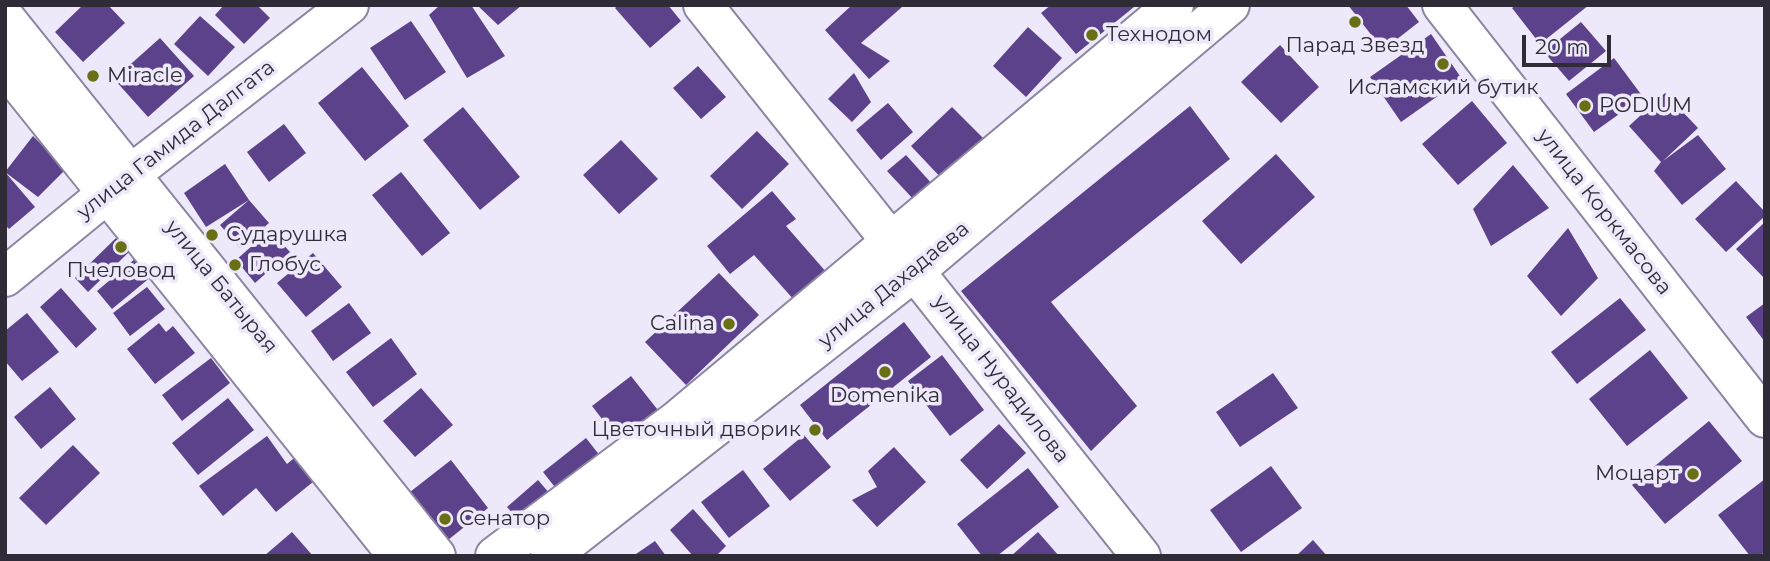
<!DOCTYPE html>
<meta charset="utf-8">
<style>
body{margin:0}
#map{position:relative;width:1770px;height:561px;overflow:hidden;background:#ede8fa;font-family:Montserrat,sans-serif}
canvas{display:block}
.frame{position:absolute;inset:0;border:7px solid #2f2c37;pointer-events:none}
.scale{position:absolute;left:1522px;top:35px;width:89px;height:32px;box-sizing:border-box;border:4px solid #2f2c37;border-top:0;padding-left:9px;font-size:21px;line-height:24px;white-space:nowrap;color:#2f2c37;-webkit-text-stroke:5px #ede8fa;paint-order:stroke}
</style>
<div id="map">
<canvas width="1770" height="561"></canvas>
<div class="frame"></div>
<div class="scale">20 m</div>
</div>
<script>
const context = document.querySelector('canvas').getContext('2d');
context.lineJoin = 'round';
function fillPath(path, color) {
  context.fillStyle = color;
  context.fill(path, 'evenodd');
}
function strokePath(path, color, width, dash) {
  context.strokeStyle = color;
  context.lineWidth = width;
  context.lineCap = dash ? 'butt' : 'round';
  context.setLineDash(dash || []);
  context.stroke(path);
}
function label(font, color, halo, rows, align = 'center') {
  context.font = font + ' Montserrat,sans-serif';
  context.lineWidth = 7;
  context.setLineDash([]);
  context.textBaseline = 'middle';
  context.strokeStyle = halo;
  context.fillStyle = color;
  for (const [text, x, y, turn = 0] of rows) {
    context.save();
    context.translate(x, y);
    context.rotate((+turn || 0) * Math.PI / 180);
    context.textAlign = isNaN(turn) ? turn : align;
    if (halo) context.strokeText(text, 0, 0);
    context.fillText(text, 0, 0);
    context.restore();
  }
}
fillPath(new Path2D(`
 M83 5H108L125 23 83 62 55 32Z
 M224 5H257L270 18 244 44 215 15Z
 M440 5H471L505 56 467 78 429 15Z
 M477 5H522L498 25Z
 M618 5H668L681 21 650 48 615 8Z
 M852 5 902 7 861 43 890 61 869 79 825 30Z
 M1051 5H1132L1134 7 1076 54 1041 13Z
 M1348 5H1406L1419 22 1383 50Z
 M1516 5H1589L1540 44 1512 8Z
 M200 16 235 47 208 76 174 44Z
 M411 21 446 72 405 100 370 48Z
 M1581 22 1606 51 1569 81 1544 52Z
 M1028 27 1062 58 1026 97 993 66Z
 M1431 34 1462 79 1401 122 1370 77Z
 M160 38 194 76 148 117 114 79Z
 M1280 45 1319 87 1281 123 1241 82Z
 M1614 58 1643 97 1594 132 1566 94Z
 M698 66 726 97 701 119 673 88Z
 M362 67 409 126 365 161 318 103Z
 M854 73 871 102 852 122 828 99Z
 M1665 93 1698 128 1663 161 1698 135 1726 169 1682 205 1654 171 1661 162 1629 126Z
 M1472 101 1507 143 1458 185 1422 144Z
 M888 103 913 132 881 160 856 130Z
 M1190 106 1230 159 1051 302 1137 406 1091 451 961 291Z
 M463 107 520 177 480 210 423 140Z
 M952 107 986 141 944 181 911 146Z
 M284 124 306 153 269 182 247 152Z
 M757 131 789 164 742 209 710 176Z
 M33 136 66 169 38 197 5 172Z
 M621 140 658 179 619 214 583 175Z
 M1276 154 1315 197 1241 264 1202 221Z
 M906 155 933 185 915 201 887 171Z
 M225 164 249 200 206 227 184 193Z
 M1513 165 1549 208 1491 246 1473 209Z
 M5 172 35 207 9 229 5 225Z
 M401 172 450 233 422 256 372 195Z
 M1736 181 1765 212V216L1726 252 1695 219Z
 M772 191 796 219 786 226 827 273 795 301 754 255 730 274 707 246Z
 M249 200 269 223 240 248 220 225Z
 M1765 222V279L1736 249Z
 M1568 228 1598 278 1561 316 1527 276Z
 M270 230 290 252 255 283 236 260Z
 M116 238 129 252 88 292 75 278Z
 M313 253 342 287 306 317 277 283Z
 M136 258 152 276 112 309 97 291Z
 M719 273 759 315 686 385 645 342Z
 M147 287 165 309 130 336 113 313Z
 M61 288 97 329 76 348 40 307Z
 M1620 298 1646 330 1577 384 1551 352Z
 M349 303 371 333 333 361 311 331Z
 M1765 303V342L1746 317Z
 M27 313 59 352 22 381 5 361V331Z
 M904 322 931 357 827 440 800 405Z
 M159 323 166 332 173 326 195 353 155 384 127 349Z
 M391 338 417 374 373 407 346 372Z
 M1650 350 1688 398 1627 446 1589 399Z
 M942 355 984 410 950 436 908 381Z
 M211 358 230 383 182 421 162 395Z
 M1273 373 1298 408 1240 447 1216 412Z
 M631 376 661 414 622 445 592 406Z
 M50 387 76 419 41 449 14 417Z
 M421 388 453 425 415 457 383 421Z
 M228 398 254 430 198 475 172 443Z
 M1709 421 1742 461 1665 524 1632 485Z
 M999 424 1026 453 987 489 960 460Z
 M804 435 831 467 790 501 763 469Z
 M267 436 287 464 299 454 319 477 276 512 256 488 223 516 199 486Z
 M586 438 612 471 569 505 543 472Z
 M73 445 100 473 46 525 19 498Z
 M894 447 926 482 877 527 852 500 877 487 868 471Z
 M451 460 488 508 448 540 410 492Z
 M1271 466 1302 508 1241 552 1210 510Z
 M1028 468 1059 507 997 556H982L957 524Z
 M743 470 770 506 729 538 701 502Z
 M1765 479V552L1759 556H1750L1718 515Z
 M538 480 562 508 532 535 507 507Z
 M693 509 726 546 716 556H693L670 530Z
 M292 532 313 556H264Z
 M1038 532 1059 556H1011Z
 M1313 540 1327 556H1296Z
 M655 541 666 556H633Z`), '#5c418b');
const minor = new Path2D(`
 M703 5 1141 556
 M5 277 131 174 349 5`);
const major = new Path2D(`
 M1442 5 1765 418
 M5 18 436 556
 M5 66 398 556
 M495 556 676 421 1174 5
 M550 556 915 271 1230 5`);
strokePath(minor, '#8c84a0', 42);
strokePath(major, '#8c84a0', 42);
strokePath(minor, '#fff', 38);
strokePath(major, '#fff', 38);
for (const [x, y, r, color] of [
 [1355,22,7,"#696f14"],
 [1092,35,7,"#696f14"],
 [1443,64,7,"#696f14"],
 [93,76,7,"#696f14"],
 [1585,106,7,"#696f14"],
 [212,235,7,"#696f14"],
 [121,247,7,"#696f14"],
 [235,265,7,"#696f14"],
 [729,324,7,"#696f14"],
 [885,372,7,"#696f14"],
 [815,430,7,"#696f14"],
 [1693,474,7,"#696f14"],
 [445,519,7,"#696f14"]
]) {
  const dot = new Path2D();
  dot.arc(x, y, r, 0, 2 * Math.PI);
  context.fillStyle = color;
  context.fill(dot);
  strokePath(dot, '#ede8fa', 2.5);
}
label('21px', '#2f2c37', '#ede8fa', [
 ["Технодом",1106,35],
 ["Парад Звезд",1355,46,"center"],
 ["Miracle",107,76],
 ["Исламский бутик",1443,88,"center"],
 ["PODIUM",1599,106],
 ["Сударушка",226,235],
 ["Глобус",249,265],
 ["Пчеловод",121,271,"center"],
 ["Calina",715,324,"right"],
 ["Domenika",885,396,"center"],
 ["Цветочный дворик",801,430,"right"],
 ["Моцарт",1679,474,"right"],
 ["Сенатор",459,519]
], 'left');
label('21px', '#2f2c37', '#ede8fa', [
 ["улица Гамида Далгата",176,140,-38],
 ["улица Коркмасова",1604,212,52],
 ["улица Дахадаева",894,285,-39],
 ["улица Батырая",221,287,51],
 ["улица Нурадилова",1001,379,52]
]);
</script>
